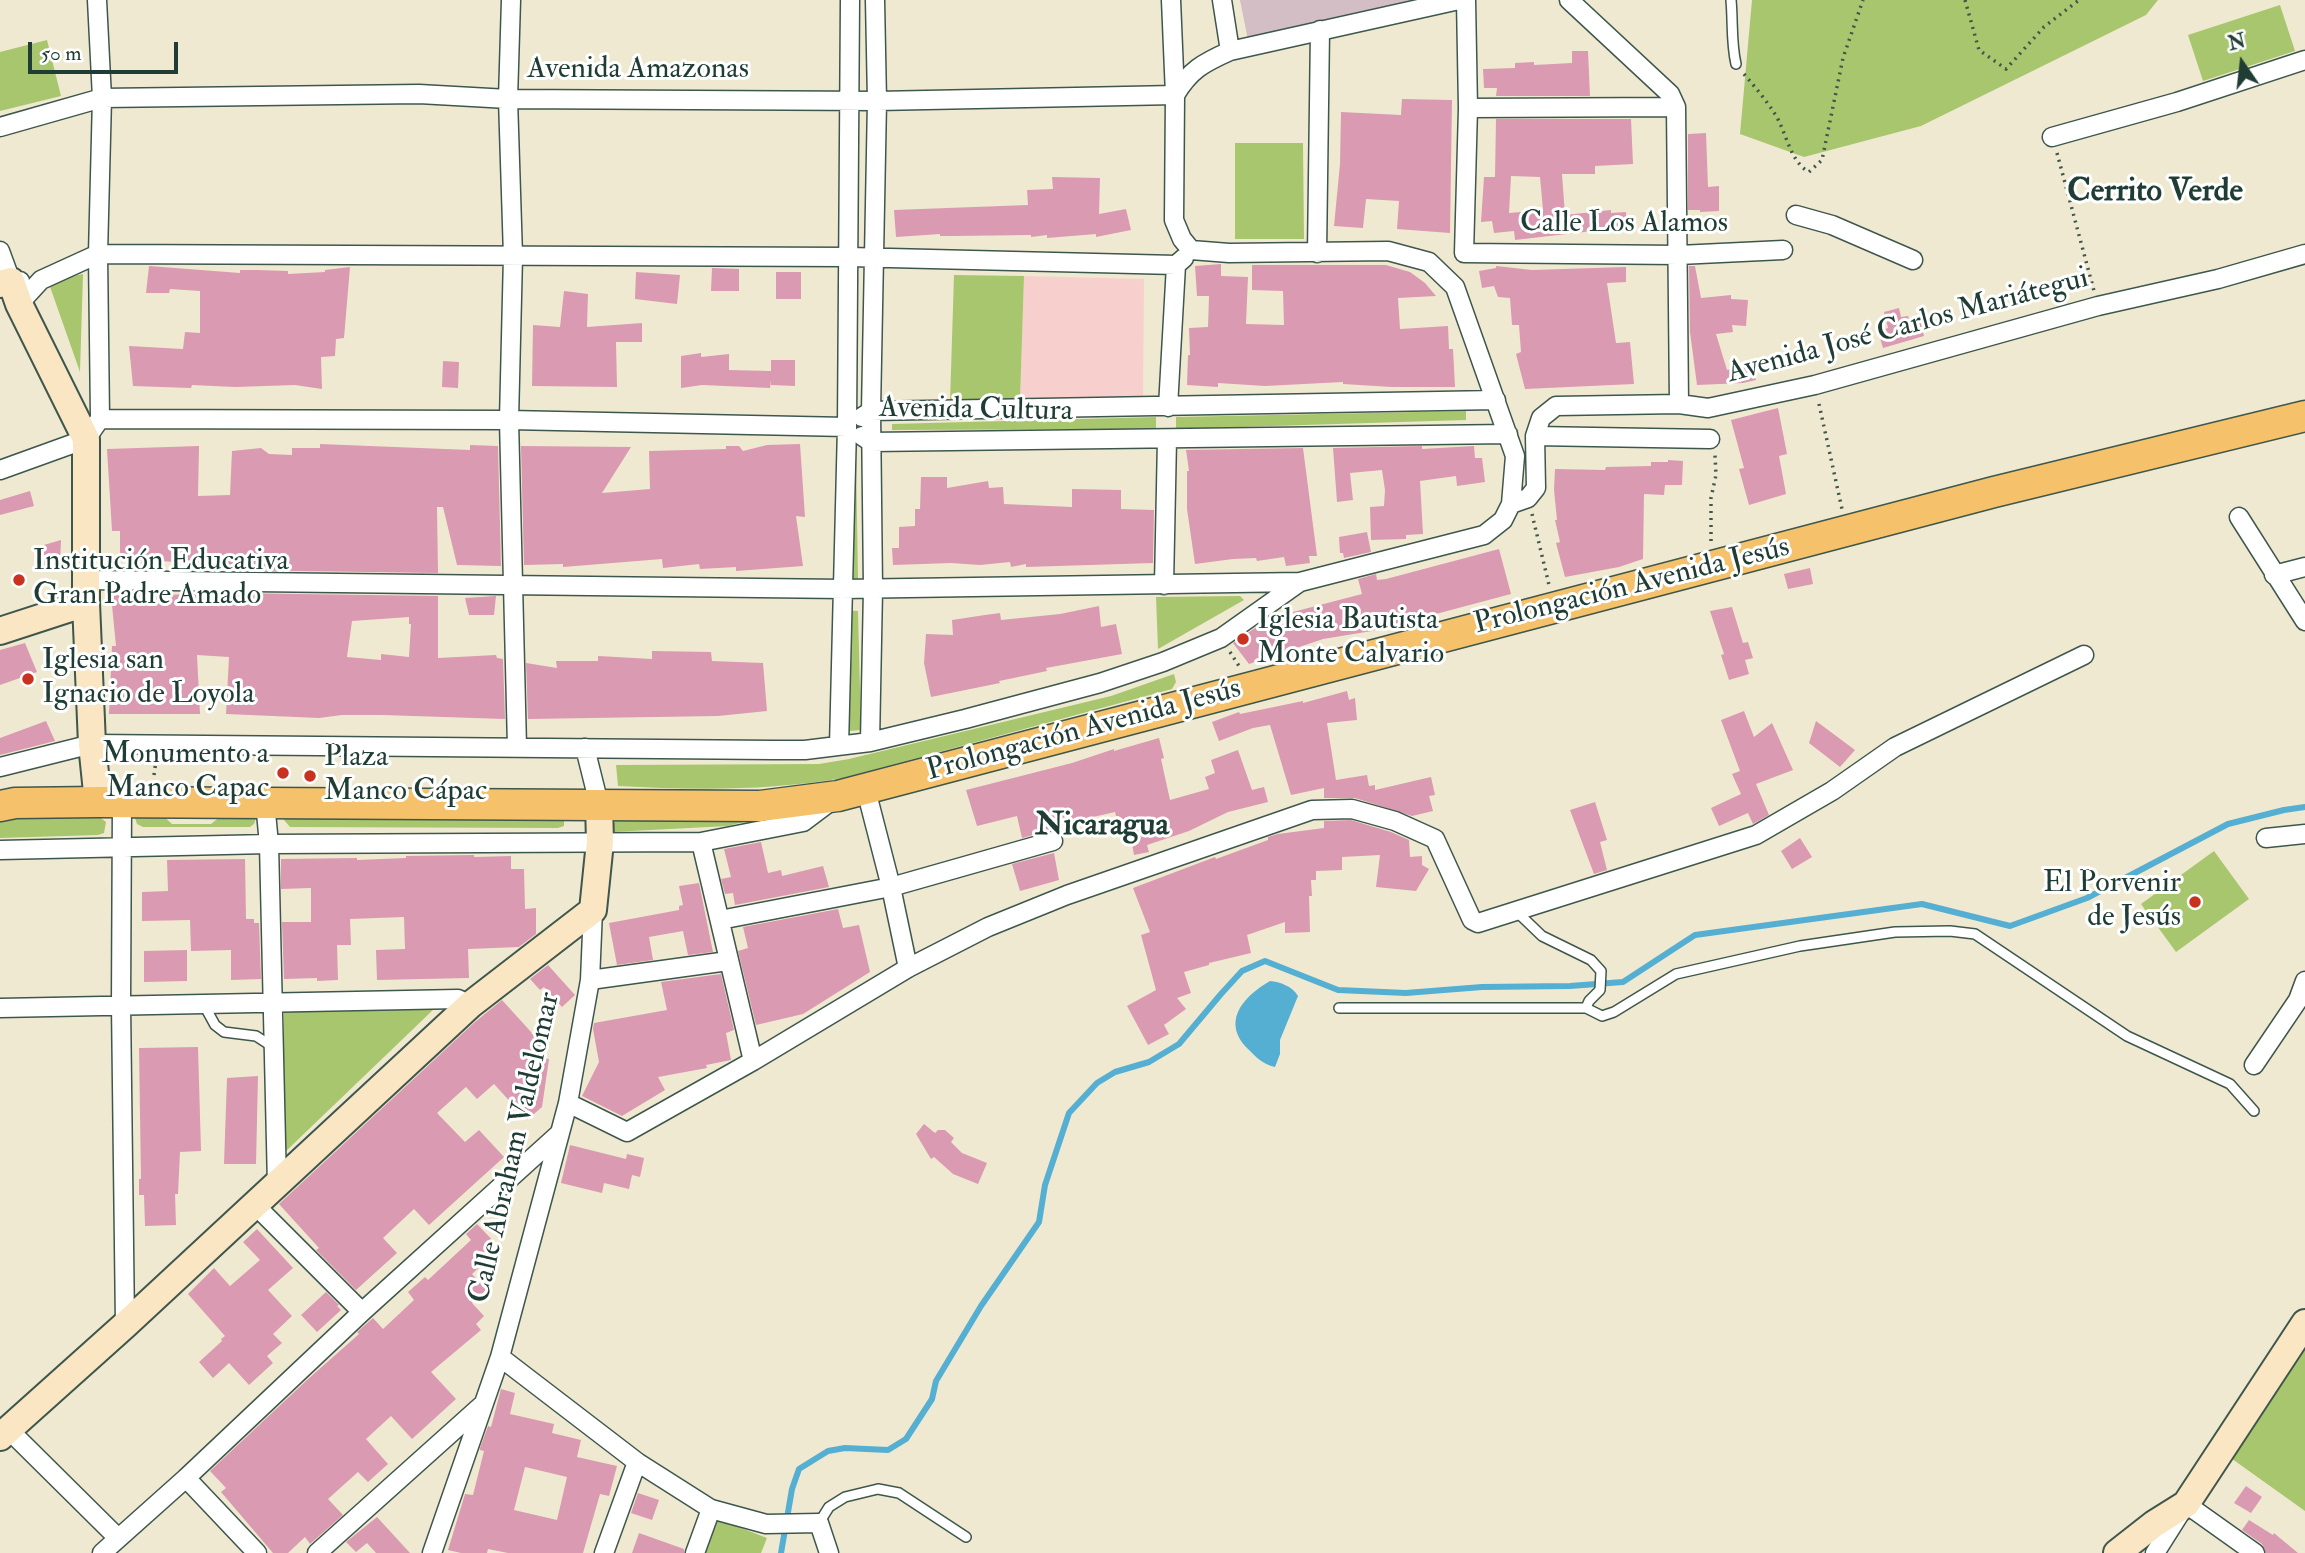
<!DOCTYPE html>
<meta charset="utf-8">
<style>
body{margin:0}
#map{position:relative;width:2305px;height:1553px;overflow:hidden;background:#f0e9d1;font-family:"IM FELL Double Pica",serif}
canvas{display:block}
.north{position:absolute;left:2207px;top:28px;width:70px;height:70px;-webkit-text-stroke:5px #fff;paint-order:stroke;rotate:346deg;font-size:19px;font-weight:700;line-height:28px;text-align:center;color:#1f3d34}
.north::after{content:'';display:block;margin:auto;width:24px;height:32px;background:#1f3d34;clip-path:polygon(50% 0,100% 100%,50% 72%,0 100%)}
.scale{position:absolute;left:28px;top:42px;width:150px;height:32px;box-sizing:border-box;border:4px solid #1f3d34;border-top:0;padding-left:9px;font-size:21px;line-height:24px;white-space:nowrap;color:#1f3d34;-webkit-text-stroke:5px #fff;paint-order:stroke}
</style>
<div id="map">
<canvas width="2305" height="1553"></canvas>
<div class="north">N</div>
<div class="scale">50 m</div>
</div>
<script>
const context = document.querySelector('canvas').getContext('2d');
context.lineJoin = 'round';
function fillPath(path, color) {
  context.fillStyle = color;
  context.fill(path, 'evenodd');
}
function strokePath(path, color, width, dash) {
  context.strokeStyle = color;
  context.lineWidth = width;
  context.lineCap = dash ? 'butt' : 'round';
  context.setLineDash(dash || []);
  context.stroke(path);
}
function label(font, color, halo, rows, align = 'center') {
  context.font = font + ' "IM FELL Double Pica",serif';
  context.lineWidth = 6;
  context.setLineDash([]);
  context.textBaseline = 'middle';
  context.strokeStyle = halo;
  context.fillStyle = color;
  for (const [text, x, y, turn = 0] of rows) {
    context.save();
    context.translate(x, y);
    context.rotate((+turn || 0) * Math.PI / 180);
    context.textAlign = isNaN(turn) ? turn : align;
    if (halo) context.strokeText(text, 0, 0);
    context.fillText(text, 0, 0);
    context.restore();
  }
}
fillPath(new Path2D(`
 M1024 276 1144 279 1143 399 1020 401Z`), '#f7d0ce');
fillPath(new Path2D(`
 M1240 0H1418L1248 40Z`), '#d2bec4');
fillPath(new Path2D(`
 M1752 0H2158L2146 15 1921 126 1804 157 1740 134Z
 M2280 5 2295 51 2203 81 2188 35Z
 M47 40 61 96 0 111V52Z
 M1235 143H1303L1304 239H1235Z
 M83 274 80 372 48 281Z
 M954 275 1024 276 1020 401 950 403Z
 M1466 411V420L1176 429V417Z
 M1156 417V429L892 430V424Z
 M844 455H856L858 579 845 578Z
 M1240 596 1244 600 1158 649 1156 597Z
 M844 610 858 611 861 730 849 731Z
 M1174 674 1176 682 1172 689 843 778C768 791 694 790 618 786L616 765 819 764 849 759 1111 696Z
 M227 811 253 813 256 818 254 824 250 827H143L137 824 135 818 141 814 159 812 172 824H211Z
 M35 815H97L106 822 104 833 98 835 0 838V819Z
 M286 816 564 820V826L558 828 290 827 284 820Z
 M619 817 755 819 728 826 612 832 611 827Z
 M2214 851 2249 899 2176 952 2141 904Z
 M434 1009 284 1153V1012Z
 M2305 1344V1511L2228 1456Z
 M718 1519 767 1538 761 1553H705Z`), '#a8c66e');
fillPath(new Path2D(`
 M1270 981C1280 982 1292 986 1298 996L1280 1040V1054L1275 1067C1262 1064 1256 1057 1247 1048 1221 1021 1244 996 1270 981Z`), '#55afd2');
strokePath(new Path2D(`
 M781 1553 792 1489 799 1469 828 1451 845 1448 888 1450 906 1439 932 1399 936 1381 981 1306 1039 1222 1045 1185 1069 1113 1097 1083 1115 1072 1149 1062 1179 1044 1221 994 1242 971 1265 961 1338 990 1406 993 1482 987 1570 986 1623 982 1695 935 1922 904 2010 926 2087 898 2228 824 2284 810 2305 807`), '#55afd2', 6);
fillPath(new Path2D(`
 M1572 51H1588L1590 96H1496L1497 88H1484L1483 69 1515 68V63L1534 62V65L1572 63Z
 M1402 99 1452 100 1450 233 1397 229 1399 201 1366 199 1363 228 1334 226 1340 164 1341 112 1401 115Z
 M1496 119H1631L1633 164 1595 166V174H1562L1565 215 1611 210V213L1626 212 1627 227 1515 240 1514 231 1494 233 1492 221 1481 222 1484 177H1495ZM1511 176 1540 177 1543 210 1509 213Z
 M1706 133 1708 187 1719 186V211L1700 212V210H1688V134Z
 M1052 177 1100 178 1099 214 1126 209 1131 230 1096 237V234L1047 238V235L1031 237V235L954 236H940V234L896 237 894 210 1028 205 1027 190 1053 189Z
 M1221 264V276L1248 277 1246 324 1284 325 1283 291 1252 290V265H1386L1410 272 1425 283 1436 296 1398 298 1400 329 1448 326 1449 349H1453L1455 387H1392L1343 384V382L1265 386 1218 383V387L1187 385 1188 355H1190L1189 328 1208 327 1209 296H1197L1195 266Z
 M149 266 240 273V270H257L288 271V274L325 272V270L350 267 344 338 336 339 335 356 321 357 322 389 295 385 235 387 192 385 191 388 133 386 129 346 183 349 185 332 200 333V291L170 289 169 293H146Z
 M1496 266 1532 270 1626 267V282L1607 283 1616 343 1630 342 1634 384 1525 389 1516 354 1521 352 1519 325H1512L1510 298 1498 297 1494 286 1482 288 1479 271 1496 268Z
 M1689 266H1695L1701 298 1731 295V299L1748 300 1746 326 1732 325 1733 332 1716 334 1727 370 1752 364 1756 380 1743 383 1697 385 1690 332Z
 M712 268 739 269V291H711Z
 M636 272 680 275 677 304 635 299Z
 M776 272H801V299H776Z
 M564 291 588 294 587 327 642 323V342H616L617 387 532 386 533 325 560 327Z
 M1899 308 1901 317 1908 316 1910 323 1920 320 1924 336 1883 348 1878 331 1888 328 1884 312Z
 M701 353V357L729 354V370L771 371V360H795V386L771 385V380L770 388 702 385 681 388V356Z
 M443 361 459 362 458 388 442 387Z
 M1778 408 1787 454 1779 456 1786 494 1749 505 1739 469 1744 468 1731 420Z
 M320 444 470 450V445L498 446 501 566 457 565 443 507H437L438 573 226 570 225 565 160 561V570L141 569V561H120V531H112L107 449 199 446 198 496 230 495 232 451 261 448 269 454 292 455V448H320Z
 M800 444 805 517 796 516 803 566 736 571V567L700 569 699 564 663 568 662 559 563 567V564L524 565 521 446 631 447 602 493 650 489 649 451 726 449V446H739L743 451 767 445Z
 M1422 446V449L1474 446 1475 458H1482L1485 482 1457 486 1456 476 1420 481 1423 534 1406 535V539L1371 540 1370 507 1384 506 1385 490 1382 470 1350 473 1353 500 1337 502 1333 448Z
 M1303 448 1317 556H1309L1310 563 1286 566 1284 557 1257 561 1256 558 1233 559 1195 564 1187 509V471H1189L1186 450Z
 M1668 460 1683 461 1682 485H1665L1664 495 1644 494 1643 559 1619 567 1565 577 1556 543 1560 542 1555 520H1557L1554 490 1555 469 1605 470 1606 467 1651 466V462H1668Z
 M921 477H947V488L988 481 989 488 1003 487 1004 504 1072 507V489L1121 490V509L1154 510 1153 563 1026 567V564L1011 567 1010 562 980 565 951 563 893 565 892 548H899V527L915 526V509H920Z
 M30 491 34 506 0 515V500Z
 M1367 532 1371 552 1344 558 1343 553H1340L1339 537Z
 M61 540 60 562 43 567 37 547Z
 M1499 549 1511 594 1372 631 1323 639 1249 664 1233 643 1258 626 1260 630 1295 621 1293 612 1362 594 1358 579 1376 574 1377 580 1386 579Z
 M1810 568 1813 584 1788 589 1784 574Z
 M142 592H160V595L229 593 438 596V658L496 655 497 658 503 659 505 719 382 715H342L319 718 226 714 229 657 197 655 200 714H109L112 646H116L111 595H142ZM409 617V624H411L409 657 381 654V660L347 657 352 621Z
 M496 596 494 615H469L465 598Z
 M1099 606 1101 627 1116 624 1122 654 1046 668 1047 671 999 681 1000 683 931 697 924 663 926 634 953 635 952 620 985 615 1000 613 1001 620 1060 614Z
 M1732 607 1743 643 1748 642 1753 658 1745 660 1749 674 1729 680 1721 655 1724 654 1710 611Z
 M25 643 37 672 0 685V650Z
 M652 651 711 652 712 661 763 663 767 711 718 716 528 719 526 663 557 668 556 661H598V656L652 659Z
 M1347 691 1349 700 1355 698 1357 720 1327 723 1336 780 1367 775 1369 786 1375 785V790L1431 777 1435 795 1429 796 1433 811 1412 816 1355 798H1324V788L1291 795 1270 725 1253 728 1219 741 1212 722 1239 712 1240 714 1303 701V703Z
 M1744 711 1754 737 1772 723 1793 770 1756 784 1769 815 1753 824 1748 813 1719 826 1711 808 1741 794 1732 774 1740 771 1721 720Z
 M46 721 55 741 0 755V738Z
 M1816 721 1855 750 1840 767 1809 743Z
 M1159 738 1164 758 1161 759 1170 800 1209 789 1205 777 1215 773 1211 760 1238 750 1252 790 1264 787 1268 802 1228 812 1189 831 1147 845 1149 852 1134 855 1130 833 1122 835 1119 816H1116L1115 812 1049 827 1048 831 1022 838 1017 816 977 826 966 790 1072 763 1114 749V751Z
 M1595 802 1607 840 1600 842 1607 870 1594 874 1570 810Z
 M1351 820 1391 832 1409 840 1410 857 1422 856V865L1429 869 1416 891 1376 887 1380 855 1342 857V870L1316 871V880H1311L1312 896H1309L1310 932 1285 933V922L1247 935 1251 953 1209 963V965L1184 972 1191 993 1177 998 1186 1009 1164 1025 1169 1034 1148 1045 1127 1006 1156 990 1141 935 1150 932 1133 888 1215 857 1216 859 1268 840V837L1278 834 1324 828V821Z
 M1800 838 1812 857 1792 869 1781 851Z
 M761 842 768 873 781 870 782 876 823 866 829 887 735 905 733 893 725 894 721 879 731 877 724 849Z
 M1054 853 1059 880 1020 891 1012 864Z
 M474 855V857L511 856V869H524L525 909 536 908V934L519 947 468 949 469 978 377 980 376 950 405 949 404 917 350 919 351 945H337L338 980 317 981V978L284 979 282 922H311V888L281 889V859L357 858V860L406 858V856Z
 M245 859 246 919H254V923H259L261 979 231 980V950L191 951 190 920 142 921V892L168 891 167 860Z
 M699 883 713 952 688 955 683 931 649 937 653 960 617 965 609 923 679 910V906L683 905 679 886Z
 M838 909 843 928 859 925 870 972 803 1014 756 1025 738 951 748 948 743 927Z
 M187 950V981L144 982V951Z
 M548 965 575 995 562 1007 544 987 540 990 530 979Z
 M721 974 734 1030 726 1033 731 1060 706 1065 707 1068 658 1077 665 1090 622 1116 582 1096 599 1062 593 1029 594 1023 667 1010 661 982Z
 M502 1000 532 1033 531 1034H533L543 1044 530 1056 549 1059 542 1107 527 1120 494 1084 477 1099 466 1087 437 1113 465 1142 479 1130 504 1157 429 1225 414 1209 383 1238 397 1253 356 1290 316 1250 319 1248 279 1204 475 1022Z
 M198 1047 201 1151 180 1152 178 1194H175L176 1225 145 1226 144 1195H139V1179H141L139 1048Z
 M258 1076 256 1164H224L227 1078Z
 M924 1124 935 1133 938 1130H945L954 1138 951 1142 962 1153 987 1163 978 1184 953 1174 934 1157 931 1159 916 1134Z
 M570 1145 626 1159 627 1154 644 1158 640 1177 632 1175 629 1189 604 1183 602 1193 561 1183Z
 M477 1224 500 1248 472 1274 486 1290 472 1303 484 1316 476 1324 481 1330 431 1372 456 1399 412 1439 391 1416 366 1439 388 1464 368 1482 358 1472 328 1499 343 1515 310 1544 305 1537 288 1553H273L221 1492 226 1488 210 1471 307 1380 359 1334 357 1332 373 1318 383 1329 414 1300 408 1292 425 1277 428 1280 471 1240 466 1234Z
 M257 1229 293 1268 268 1290 292 1316 273 1334 282 1343 267 1356 273 1363 249 1385 229 1363 213 1378 199 1362 222 1341 221 1339 225 1336 188 1294 214 1268 230 1286 260 1260 243 1242Z
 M326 1292 339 1305 337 1306 341 1310 317 1332 301 1315Z
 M501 1389 515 1393 510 1414 554 1424 552 1433 581 1440 577 1457 617 1466 609 1496 600 1494 583 1553H508L488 1549 487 1553H461L448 1550 465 1494 473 1495 484 1451 480 1450V1448L488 1426 491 1427ZM525 1467 567 1477 557 1520 514 1510Z
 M2246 1486 2262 1497 2251 1513 2234 1503Z
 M638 1493 659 1500 652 1520 631 1513Z
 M377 1517 410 1553H376L367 1543 356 1552 346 1542Z
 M2249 1520 2273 1535 2274 1533 2298 1553H2266L2262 1544 2242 1530Z
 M639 1533 684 1549V1553H632Z`), '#da9ab1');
const lane = new Path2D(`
 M1731 0C1733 21 1731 43 1736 64
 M1516 911 1542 936 1591 960 1601 971 1600 990 1589 1001 1586 1008 1602 1016 1614 1012 1676 974 1800 946 1895 932 1950 931 1975 934 2127 1036 2230 1084 2254 1111
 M204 1005 215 1025 224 1032 256 1036 273 1047
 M1339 1008H1586
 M819 1523 829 1507 845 1497 878 1489 899 1493 966 1537`);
const street = new Path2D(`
 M511 0 508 99 513 256 509 420 517 747
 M1171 0 1175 95 1174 220 1182 239 1191 250
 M1466 0 1468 108 1464 253 1679 255 1783 250
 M1569 0 1670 94 1676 107 1679 404
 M1230 51 1459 0
 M1468 108 1676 107
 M0 127 102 98 419 94 508 99 877 101 1175 95C1190 70 1203 63 1230 51L1222 0
 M2052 137 2177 102 2305 60
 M1796 215 1832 225 1913 260
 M0 251 11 281H20
 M1317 253 1320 30
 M19 304 41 280 98 254 849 257 1176 265
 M1168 407 1176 265 1184 258
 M862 417 871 411 1496 400
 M100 419 509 420 847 427
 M862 436 871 442 1508 434
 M1535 436 1710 439
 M0 470 86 439 100 419 98 254 102 98 97 0
 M1511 504 1528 498 1536 488 1535 436 1541 418 1556 406 1679 404 1708 408 1815 385 2098 306 2218 279 2305 254
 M2239 517 2305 621
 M2274 575 2305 567
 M85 580 843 589 1300 582
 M1164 585 1167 439
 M870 742 873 589 871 411 877 101 875 0
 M839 746 847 427 850 0
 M585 748 599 804
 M0 767 92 744 773 750H805L870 742 965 719 1100 683 1163 662 1221 638 1300 582 1484 535 1503 520 1511 504 1515 456 1455 287 1429 262 1388 251 1229 253 1191 250
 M866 790 891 887 908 968
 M122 802 121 1004 125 1325
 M265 802 269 844 277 1185
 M2266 838 2305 834
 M701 842 753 1061
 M0 850 269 844 701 842 803 822 831 801
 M720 920 891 887 1053 841
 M590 980 728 961
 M0 1008 458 999 470 1005
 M2254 1065 2298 1000 2305 981
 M568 1103 627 1132 753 1061 908 968 988 927 1067 895 1312 810 1352 809 1395 821 1435 839 1472 920 1478 923 1756 835 1832 791 1895 747 2084 655
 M255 1205 362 1312
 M500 1357 637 1462 711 1509 766 1524 819 1523 829 1553
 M8 1429 118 1538
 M186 1478 257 1553
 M102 1553 186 1478 362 1312 560 1133
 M317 1553 481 1406
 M432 1553 500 1357 568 1103 590 980 593 910
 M604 1553 637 1462
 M695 1553 711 1509
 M2155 1553 2186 1504 2255 1553`);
const secondary = new Path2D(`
 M0 284 11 281 19 304 86 439V603L92 744 98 802
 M0 631 86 603
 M0 1437 125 1325 470 1005 593 910 600 842 599 804
 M2117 1553 2154 1524 2186 1504 2305 1323`);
const primary = new Path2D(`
 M0 806 15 803 98 802 760 806 838 796 1994 492 2305 416`);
strokePath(lane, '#3e574c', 12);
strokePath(street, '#3e574c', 21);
strokePath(secondary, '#3e574c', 30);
strokePath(primary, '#3e574c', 33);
strokePath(new Path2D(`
 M1965 0 1979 50 2006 69 2044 27 2079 0
 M1744 74C1755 87 1766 100 1775 114 1786 131 1790 162 1809 172L1822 160 1843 58 1863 0
 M2057 153 2094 291
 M1819 404 1842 509
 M1532 514 1549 585
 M1711 541V498L1716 475 1715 455
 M1230 652 1239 666
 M154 775 156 761`), '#3e574c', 3.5, [2, 5]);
strokePath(lane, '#fff', 9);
strokePath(street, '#fff', 18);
strokePath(secondary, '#fbe6c4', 26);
strokePath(primary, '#f5c16b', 30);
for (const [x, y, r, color] of [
 [19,580,7,"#c8321e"],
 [1243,639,7,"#c8321e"],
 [28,679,7,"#c8321e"],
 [283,773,7,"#c8321e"],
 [310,776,7,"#c8321e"],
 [2195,902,7,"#c8321e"]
]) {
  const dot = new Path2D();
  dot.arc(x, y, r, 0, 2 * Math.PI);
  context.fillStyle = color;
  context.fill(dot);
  strokePath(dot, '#fff', 2.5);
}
label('30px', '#1f3d34', '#fff', [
 ["Avenida Amazonas",638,71],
 ["Calle Los Alamos",1624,225],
 ["Avenida José Carlos Mariátegui",1908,327,-15],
 ["Avenida Cultura",976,411,1],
 ["Prolongación Avenida Jesús",1632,587,-14],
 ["Prolongación Avenida Jesús",1084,731,-15],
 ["Calle Abraham Valdelomar",516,1148,-77]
]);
label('30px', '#1f3d34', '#fff', [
 ["Institución Educativa",33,563],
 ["Gran Padre Amado",33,597],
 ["Iglesia Bautista",1257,622],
 ["Monte Calvario",1257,656],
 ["Iglesia san",42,662],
 ["Ignacio de Loyola",42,696],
 ["Monumento a",269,756,"right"],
 ["Manco Capac",269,790,"right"],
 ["Plaza",324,759],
 ["Manco Cápac",324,793],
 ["El Porvenir",2181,885,"right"],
 ["de Jesús",2181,919,"right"]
], 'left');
label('bold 32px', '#1f3d34', '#fff', [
 ["Cerrito Verde",2155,193],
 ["Nicaragua",1102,827]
]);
</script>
